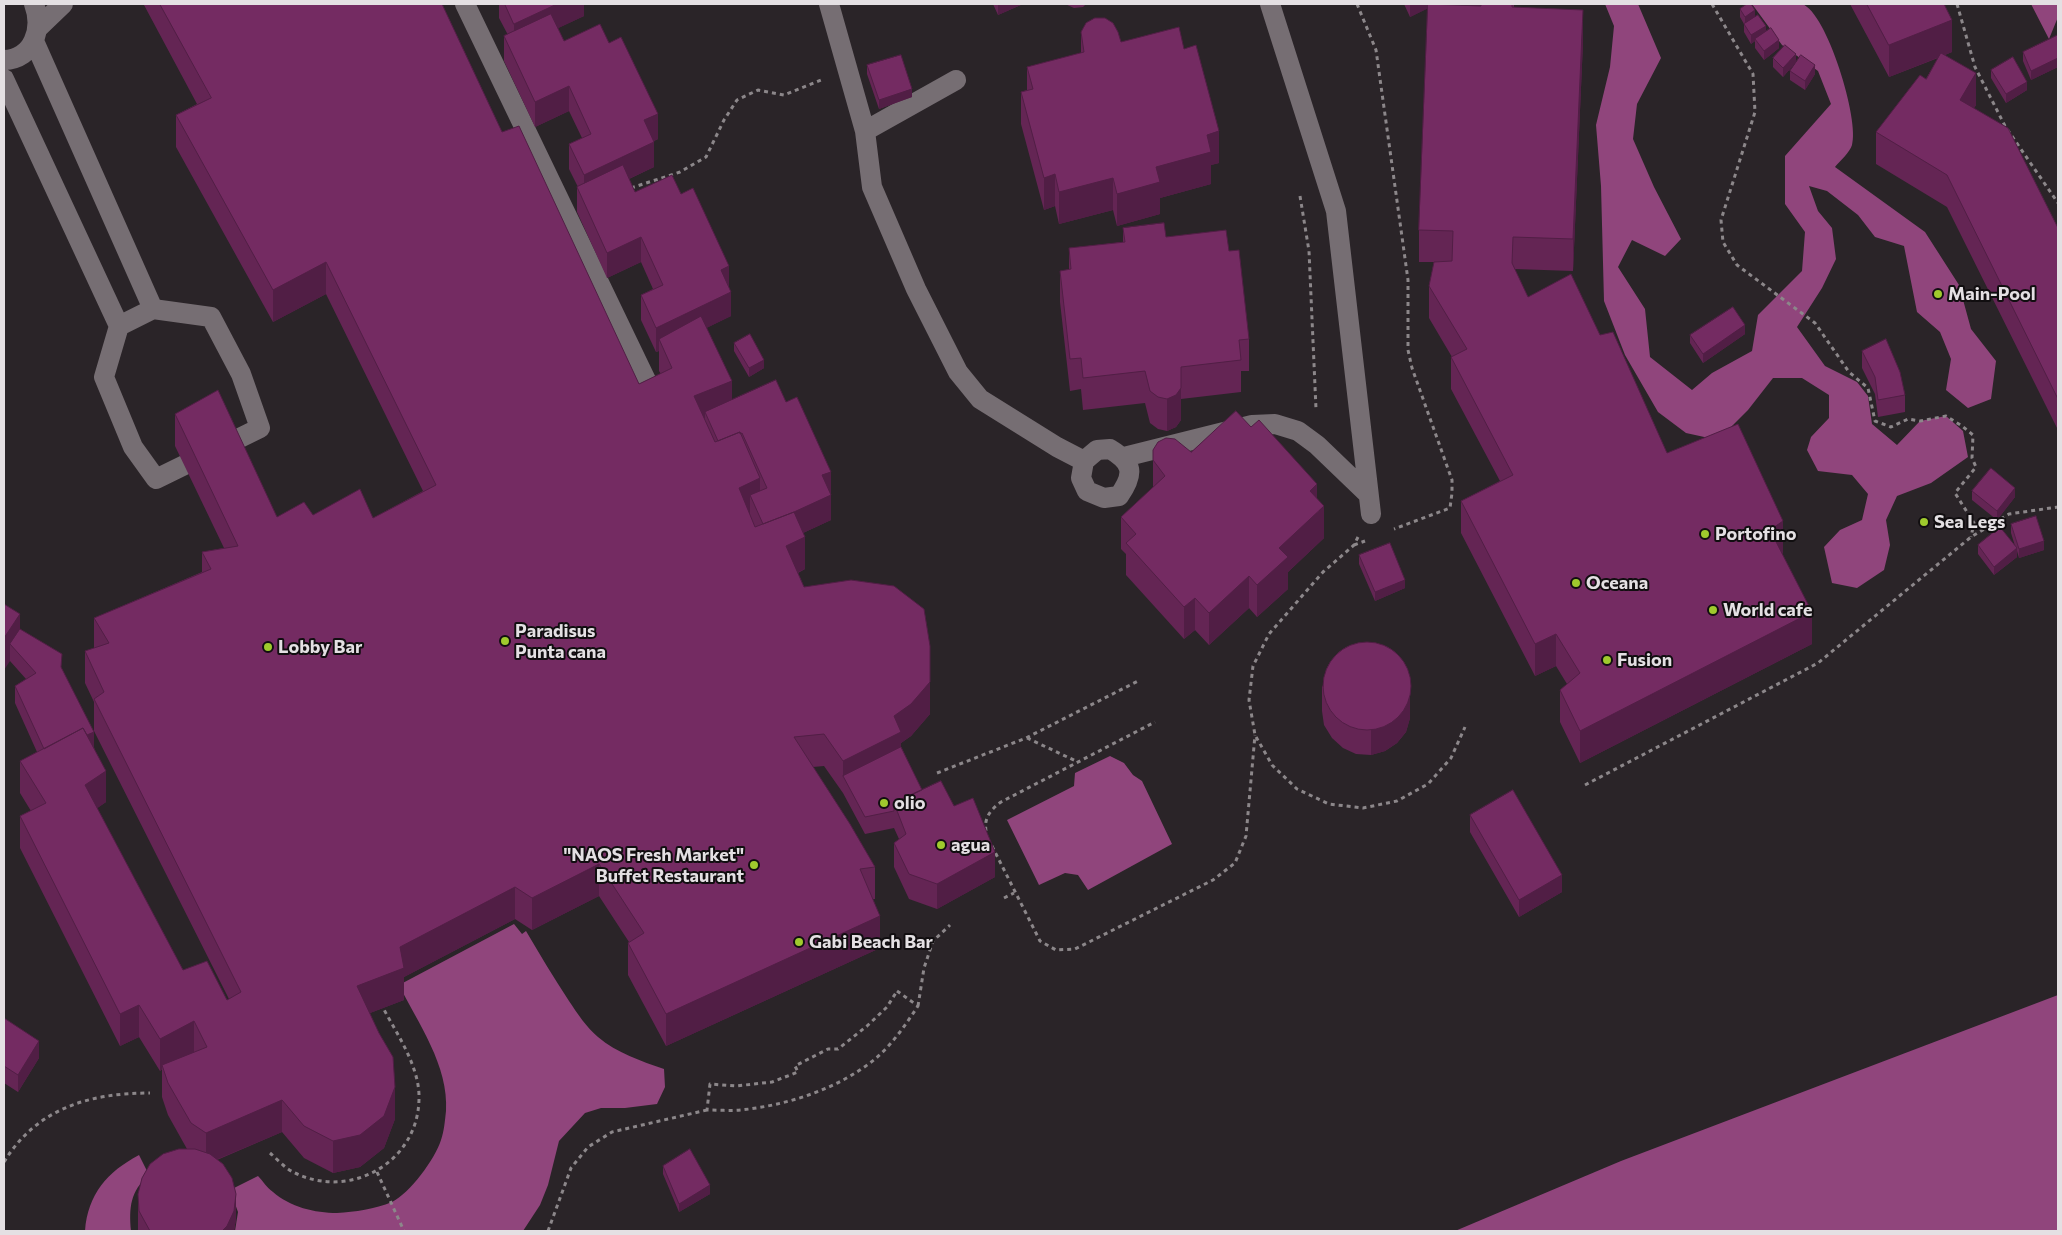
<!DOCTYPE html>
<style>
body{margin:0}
#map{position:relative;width:2062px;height:1235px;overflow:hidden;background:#2a2428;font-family:Commissioner,sans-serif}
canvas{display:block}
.frame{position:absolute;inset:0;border:5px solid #e4e0e3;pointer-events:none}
</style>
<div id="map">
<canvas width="2062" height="1235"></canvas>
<div class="frame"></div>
</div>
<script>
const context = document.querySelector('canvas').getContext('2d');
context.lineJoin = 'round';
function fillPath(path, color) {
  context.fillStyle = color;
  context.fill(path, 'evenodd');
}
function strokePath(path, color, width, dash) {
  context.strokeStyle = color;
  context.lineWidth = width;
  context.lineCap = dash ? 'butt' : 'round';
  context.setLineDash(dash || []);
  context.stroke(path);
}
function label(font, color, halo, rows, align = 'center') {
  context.font = font + ' Commissioner,sans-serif';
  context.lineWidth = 4;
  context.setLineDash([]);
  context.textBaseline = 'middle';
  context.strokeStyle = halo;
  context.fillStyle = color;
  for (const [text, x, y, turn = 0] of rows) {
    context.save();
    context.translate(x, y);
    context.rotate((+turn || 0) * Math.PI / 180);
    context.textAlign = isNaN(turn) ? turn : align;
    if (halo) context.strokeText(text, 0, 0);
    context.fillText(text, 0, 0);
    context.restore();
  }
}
fillPath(new Path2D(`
 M1605 4H1638L1661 58 1637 104 1633 139 1654 187 1681 239 1665 256 1632 240 1618 267 1645 309 1650 357 1692 390 1712 373 1752 351 1758 315 1802 271 1805 232 1785 204V156L1831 104 1818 71 1782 45 1752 4C1762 4 1795 1 1802 4 1827 12 1860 121 1852 145 1850 152 1840 161 1835 167L1925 232 1959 285 1971 329 1996 361 1991 399 1968 408 1946 390 1951 359 1940 332 1917 312 1904 246 1875 237 1858 215 1827 191 1809 186 1818 211 1832 228 1836 259 1822 288 1797 327 1825 366 1857 382 1868 396 1872 424 1897 445 1920 421 1946 416 1963 431 1968 457 1931 483 1897 496 1886 520 1890 545 1884 570 1857 588 1832 583 1824 547 1840 530 1862 520 1868 494 1852 475 1818 471 1807 450 1811 437 1829 418V395L1802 378H1773L1748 410 1718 440 1686 433 1658 412 1625 355 1604 301 1601 186 1596 125 1610 67 1614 26Z
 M2031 4H2058V17L2049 39Z
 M1110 756 1124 763 1133 775 1142 781 1172 844 1088 890 1078 875 1065 873 1039 885 1007 820 1074 786 1075 773Z
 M514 924 522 934 526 931C540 955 554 978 569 1001 577 1013 587 1028 598 1037 617 1053 641 1061 664 1069L665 1087 657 1104 625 1108H601L585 1113 559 1141 548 1185 540 1205 523 1231H235L238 1212 230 1190 258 1176C263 1181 267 1188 273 1192 290 1207 315 1213 337 1213 355 1212 375 1209 392 1202 410 1193 435 1159 441 1140 444 1132 445 1120 446 1111 449 1066 418 1023 399 985Z
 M2058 995V1231H1455L1621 1161Z
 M139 1155 149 1175C130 1191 129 1208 131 1231H85C88 1194 107 1172 139 1155Z`), '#90457c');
strokePath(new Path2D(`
 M1357 4 1376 50 1408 280V350L1412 368 1452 480V493L1450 508 1394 529
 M1712 4 1753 74 1755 112 1721 220 1723 242 1737 265 1815 323 1849 372 1868 388 1875 421 1891 427 1908 419 1920 421 1946 416 1962 426 1973 435 1972 458 1976 467 1955 493 1974 523 1971 537
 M1957 4 1975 67 2005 126 2058 203
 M631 188 680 172 706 157 724 120 737 100 758 90 784 95 821 80
 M1300 196 1309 251 1316 409
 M1358 537 1354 545 1323 572 1269 634 1253 666 1249 700 1255 735 1272 765 1297 789 1329 804 1363 808 1397 801 1428 784 1451 758 1465 727
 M1354 545 1365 541
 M1027 738 1078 762
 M937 773 1026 738 1140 680
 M1585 785 1818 663 1971 537 2009 514 2058 507
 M986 831C984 818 990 810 1001 802L1155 722
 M992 846 1040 941 1056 950 1075 949 1213 880 1235 863 1246 836 1255 735
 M1004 898 1014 893
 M897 991 918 1006C906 1024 892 1045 875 1059 838 1089 788 1105 741 1110 730 1111 718 1110 707 1110L710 1084 736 1086 772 1082 798 1072 795 1066 828 1049H838L867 1026 887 1007Z
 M918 1006 924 968 933 941 950 925
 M270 1153C277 1159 285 1168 293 1172 349 1201 418 1163 419 1099 420 1066 396 1033 381 1004
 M4 1162C37 1108 90 1093 150 1093
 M377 1172 404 1231
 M548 1231 571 1168 588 1147 612 1132 707 1110`), '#8c878a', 3, [4, 4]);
strokePath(new Path2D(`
 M465 4 658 405
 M829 4 865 131 872 187 916 289 958 372 980 399 1057 447 1084 461
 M1270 4 1336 211 1371 514
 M38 28 63 4
 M34 41 153 309
 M4 60C34 59 43 28 34 4
 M4 79 119 326 104 377 133 447 156 479 260 428 241 374 211 317 153 309 119 326
 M865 131 956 80
 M1110 449C1133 463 1135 473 1119 496L1104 498 1087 491 1081 478 1084 461 1097 450Z
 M1124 457 1252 425 1275 424 1298 431 1317 445 1368 494`), '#766e73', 20);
fillPath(new Path2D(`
 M144 4H442L502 132 639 384 661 374 659 371V351L656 352 641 320V295L653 289 641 262 607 278 577 212V187H578L569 169V144L582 138 569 111 535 127 504 61V36L508 35 499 18V4H584V16L558 28 564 41 609 43 658 139 654 141V167L629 179 635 192 681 194 729 288 731 316 706 328 732 400 786 402 831 494V520L803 533 805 569 798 573 804 587 930 714 911 736 901 743V747L922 790 954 806 995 877 937 909 909 899 894 867V843L899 839 894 828 865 834 843 793 824 766 813 767 875 867V899H873L880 948 666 1046 628 975V943L629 942 599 896 532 930 515 919 404 977V1000L370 1013 395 1119 384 1148 360 1167 333 1173 304 1158 282 1132 217 1160 236 1219 234 1231H138V1194L187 1149 168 1115 162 1097V1069L160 1071 139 1037 120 1046 20 848V816L31 811 20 793V761L37 752 15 703V686L26 679 10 661 4 604 20 629 62 669 94 747 106 802 97 808 183 970 227 1000 229 999 94 731V702L85 683V651L94 648V618L202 572V552L224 548 175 446V414L277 517 313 515 373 518 423 491 326 294 273 322 176 147V115L197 104 144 5Z
 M993 4H1023L998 15Z
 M1065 4H1086L1083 7 1074 8Z
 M1404 4H1437H1436L1447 5V4H1514V7L1583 42 1573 271 1514 269 1528 297 1600 335 1667 453 1783 553H1782L1812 644 1580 763 1560 722V690L1567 684 1556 666 1535 676 1461 533V501L1500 481 1451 389V357H1452L1429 318V286L1434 262H1419V230L1428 8 1410 17Z
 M1850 4H1944L1952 52 1945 55 1976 105 1974 108 2058 228V430L1947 207 1876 164V132L1926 79 1938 58 1889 77Z
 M1740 9 1755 17 1779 48 1764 60 1755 48V41L1751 44 1744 32V24L1740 17Z
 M1081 32 1121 42 1184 49 1219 163 1211 165V184L1160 198V214L1117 226 1113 210 1059 224 1055 206 1044 210 1021 124V92L1027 90V67L1081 53Z
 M2058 37V67L2031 80 2023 61V52Z
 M1773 58 1796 62 1783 77 1773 67Z
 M867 65 912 97 879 109 867 74Z
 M1991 70 2027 90 2006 103 1991 78Z
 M1790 71 1815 74 1805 90 1790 80Z
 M1123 228 1229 251 1249 339V371H1241V392L1181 399V420L1176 427 1167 431 1158 429 1150 423 1145 403 1083 410 1081 389 1070 391 1060 302V271L1069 270V248L1123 242Z
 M1745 334 1703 363 1690 343V335Z
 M734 343 764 368 749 377 734 351Z
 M1862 351 1905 395V412L1878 417 1875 394 1862 368Z
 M1191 452 1317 499 1324 538 1288 572V589L1257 617 1249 608 1209 645 1195 630 1184 639 1126 575V554L1121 549V517L1153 488V460Z
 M1972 491 2015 497 1997 520 1972 500Z
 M2011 524 2044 550 2019 558 2017 551V557L1994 575 1978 554V545L2015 546 2011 533Z
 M1359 555 1405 588 1375 601 1359 564Z
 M1322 686 1410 718 1406 732 1397 743 1385 751 1371 755 1356 754 1343 748 1332 738 1324 725 1322 711Z
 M1470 815 1562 892 1519 917 1470 832Z
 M4 1018 39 1058 18 1092 4 1083Z
 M663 1166 710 1194 679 1212 663 1174Z`), '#642554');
fillPath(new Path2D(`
 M557 4H584V16L514 49V24Z
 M998 4H1023L998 15Z
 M1410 4H1437L1410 17Z
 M1458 4H1482V16L1458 27Z
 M1583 10V42L1573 271V239Z
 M1755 10V18L1745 25V17Z
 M1952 20V52L1889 77V45Z
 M1766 26V34L1755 39V41L1751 44V35Z
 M1779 40V48L1764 60V51Z
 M1796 54V62L1783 77V68Z
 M2058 58V67L2031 80V71Z
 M1815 65V74L1805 90V81Z
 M1976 73V105L1960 132V100Z
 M2027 82V90L2006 103V94Z
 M569 86V111L535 127V102Z
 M912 89V97L879 109V100Z
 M658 114V139L644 145V120Z
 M1219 131V163L1211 165V184L1160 198V214L1117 226V194L1156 167 1207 135Z
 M654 142V167L584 200V175Z
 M1055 174V206L1044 210V178Z
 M1113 178V210L1059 224V192Z
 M641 237V262L607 278V253Z
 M326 262V294L273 322V290Z
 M729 266V291L721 270Z
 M731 292V316L664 349 659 339V351L656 352V328Z
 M1745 325V334L1703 363V354Z
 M764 360V368L749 377V368Z
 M732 381V413L705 412V423L694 396Z
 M1181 388V420L1176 427 1167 431V399Z
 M831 472V520L764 551 822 475Z
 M760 478V510L750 495V515L739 488Z
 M1317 484V513L1324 506V538L1288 572V589L1257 617V585L1279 548 1310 491Z
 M2015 488V497L1997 520V511Z
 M1783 521V553L1770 562V530Z
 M805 537V569L786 578V546Z
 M2044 541V550L2019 558V549Z
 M2017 548V557L1994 575V567Z
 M1249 576V608L1209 645V613Z
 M1405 580V588L1375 601V592Z
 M1195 598V630L1184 639V607Z
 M1812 612V644L1580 763V731Z
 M20 614V646L10 644V661L4 670V638Z
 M1556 634V666L1535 676V644Z
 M930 682V714L911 736 901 743V764L843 776V761L894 716Z
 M1410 693V718L1406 732 1397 743 1385 751 1371 755V730Z
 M94 732V749L45 752Z
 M106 771V802L85 817V785Z
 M995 852V877L937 909V884Z
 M599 864V896L532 930V898Z
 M1562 875V892L1519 917V900Z
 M515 887V919L404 977V1000L357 1018V986L400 947Z
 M880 916V948L666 1046V1014Z
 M139 1005V1037L120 1046V1014Z
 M194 1021V1053L162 1065V1069L160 1071V1039Z
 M39 1041V1058L18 1092V1075Z
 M395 1087V1119L384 1148 360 1167 333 1173V1141Z
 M282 1100V1132L206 1164V1133Z
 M710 1185V1194L679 1212V1204Z
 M236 1194V1219L234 1231H222Z`), '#511e45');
const building = new Path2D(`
 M160 4H442L502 132 519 126 639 384 672 368 659 339 701 316 732 381 694 396 715 442 740 432 760 478 739 488 755 527 794 512 805 537 786 546 804 587 851 580 894 586 924 609 930 646V682L911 704 894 716 901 732 843 761 824 734 794 737 850 824 875 867 860 869 880 916 666 1014 628 943 644 933 599 864 532 898 515 887 400 947 404 968 357 986 379 1033 393 1057 395 1087 384 1116 360 1135 333 1141 304 1126 282 1100 206 1133 191 1123 168 1083 162 1065 207 1047 194 1021 160 1039 139 1005 120 1014 20 816 46 803 20 761 83 728 106 771 85 785 183 970 207 961 227 1000 241 992 94 699 104 692 85 651 109 643 94 618 211 569 202 552 238 546 175 414 218 390 277 517 304 502 313 515 360 489 373 518 436 485 326 262 273 290 176 115 211 98Z
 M505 4H557L514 24Z
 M1428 4 1481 6V4H1512V7L1583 10 1573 239 1513 237 1512 263 1528 297 1571 274 1600 335 1613 332 1667 453 1738 424 1783 521 1770 530 1812 612 1580 731 1560 690 1580 673 1556 634 1535 644 1461 501 1513 475 1451 357 1467 349 1429 286 1434 262 1452 261 1453 231 1419 230Z
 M1747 4H1751L1755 10 1745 17 1740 9Z
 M1867 4H1944L1952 20 1889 45Z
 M551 14 564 41 600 24 609 43 621 37 658 114 644 120 654 142 584 175 569 144 591 134 569 86 535 102 504 36Z
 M1758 15 1766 26 1751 35 1744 24Z
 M1095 18H1105L1113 23 1118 32 1121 42 1179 27 1184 49 1196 45 1219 131 1207 135 1211 152 1156 167 1160 182 1117 194 1113 178 1059 192 1055 174 1044 178 1021 92 1033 89 1027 67 1084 52 1081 32 1086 23Z
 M1771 28 1779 40 1764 51 1755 39Z
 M2058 35V58L2031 71 2023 52Z
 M1785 45 1796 54 1783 68 1773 58Z
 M1941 53 1976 73 1960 100 2008 128 2058 228V399L1947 175 1876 132 1920 75 1926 79Z
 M901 55 912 89 879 100 867 65Z
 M1801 55 1815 65 1805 81 1790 71Z
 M2013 57 2027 82 2006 94 1991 70Z
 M623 165 635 192 672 175 681 194 693 188 729 266 721 270 731 292 656 328 641 295 663 285 641 237 607 253 577 187Z
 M1164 223 1166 237 1226 230 1229 251 1239 250 1249 339 1239 340 1241 360 1181 367V388L1176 395 1167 399 1158 397 1150 391 1145 371 1083 378 1081 358 1070 359 1060 271 1071 269 1069 248 1125 242 1123 228Z
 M1733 307 1745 325 1703 354 1690 335Z
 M750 334 764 360 749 368 734 343Z
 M1886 339 1900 372 1905 395 1878 400 1875 377 1862 351Z
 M776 380 786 402 797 397 831 472 822 475 831 495 794 512 763 524 750 495 767 488 742 433 740 434V432L718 441 705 412Z
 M1236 411 1251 427 1259 420 1317 484 1310 491 1324 506 1279 548 1288 557 1257 585 1249 576 1209 613 1195 598 1184 607 1126 543 1136 534 1121 517 1165 476 1153 460V450L1158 442 1166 438 1175 439 1191 452Z
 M1991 468 2015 488 1997 511 1972 491Z
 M2036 516 2044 541 2019 549 2011 524Z
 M2000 527 2017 548 1994 567 1978 545Z
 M1390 543 1405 580 1375 592 1359 555Z
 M4 604 20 614 4 638Z
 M20 629 62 654 61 667 94 732 87 735 83 728 44 749 15 686 36 673 10 644Z
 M1323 686a44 44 0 1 1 88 0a44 44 0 1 1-88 0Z
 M901 747 922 790 894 803V811L865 817 843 776Z
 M941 781 954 806 973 798 995 852 937 884 909 874 894 843 906 834 894 803Z
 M1513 790 1562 875 1519 900 1470 815Z
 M4 1018 39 1041 18 1075 4 1066Z
 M179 1149H195L210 1154 223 1164 232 1178 236 1194 234 1211 227 1226 222 1231H150L139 1211 138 1194 142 1178 150 1164 163 1154Z
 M690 1149 710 1185 679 1204 663 1166Z`);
fillPath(building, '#742b62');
strokePath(building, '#511e45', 1);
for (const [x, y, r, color] of [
 [1938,294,5,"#9fca2d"],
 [1924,522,5,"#9fca2d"],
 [1705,534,5,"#9fca2d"],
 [1576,583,5,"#9fca2d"],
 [1713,610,5,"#9fca2d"],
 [505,641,5,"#9fca2d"],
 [268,647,5,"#9fca2d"],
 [1607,660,5,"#9fca2d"],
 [884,803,5,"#9fca2d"],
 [941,845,5,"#9fca2d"],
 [754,865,5,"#9fca2d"],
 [799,942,5,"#9fca2d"]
]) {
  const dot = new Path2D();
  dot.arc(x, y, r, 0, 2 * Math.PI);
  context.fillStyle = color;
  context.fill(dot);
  strokePath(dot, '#110e10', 2);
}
label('bold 18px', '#e4e0e3', '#110e10', [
 ["Main-Pool",1948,294],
 ["Sea Legs",1934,522],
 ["Portofino",1715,534],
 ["Oceana",1586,583],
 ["World cafe",1723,610],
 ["Paradisus",515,631],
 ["Punta cana",515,652],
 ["Lobby Bar",278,647],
 ["Fusion",1617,660],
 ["olio",894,803],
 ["agua",951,845],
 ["\"NAOS Fresh Market\"",744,855,"right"],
 ["Buffet Restaurant",744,876,"right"],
 ["Gabi Beach Bar",809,942]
], 'left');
</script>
